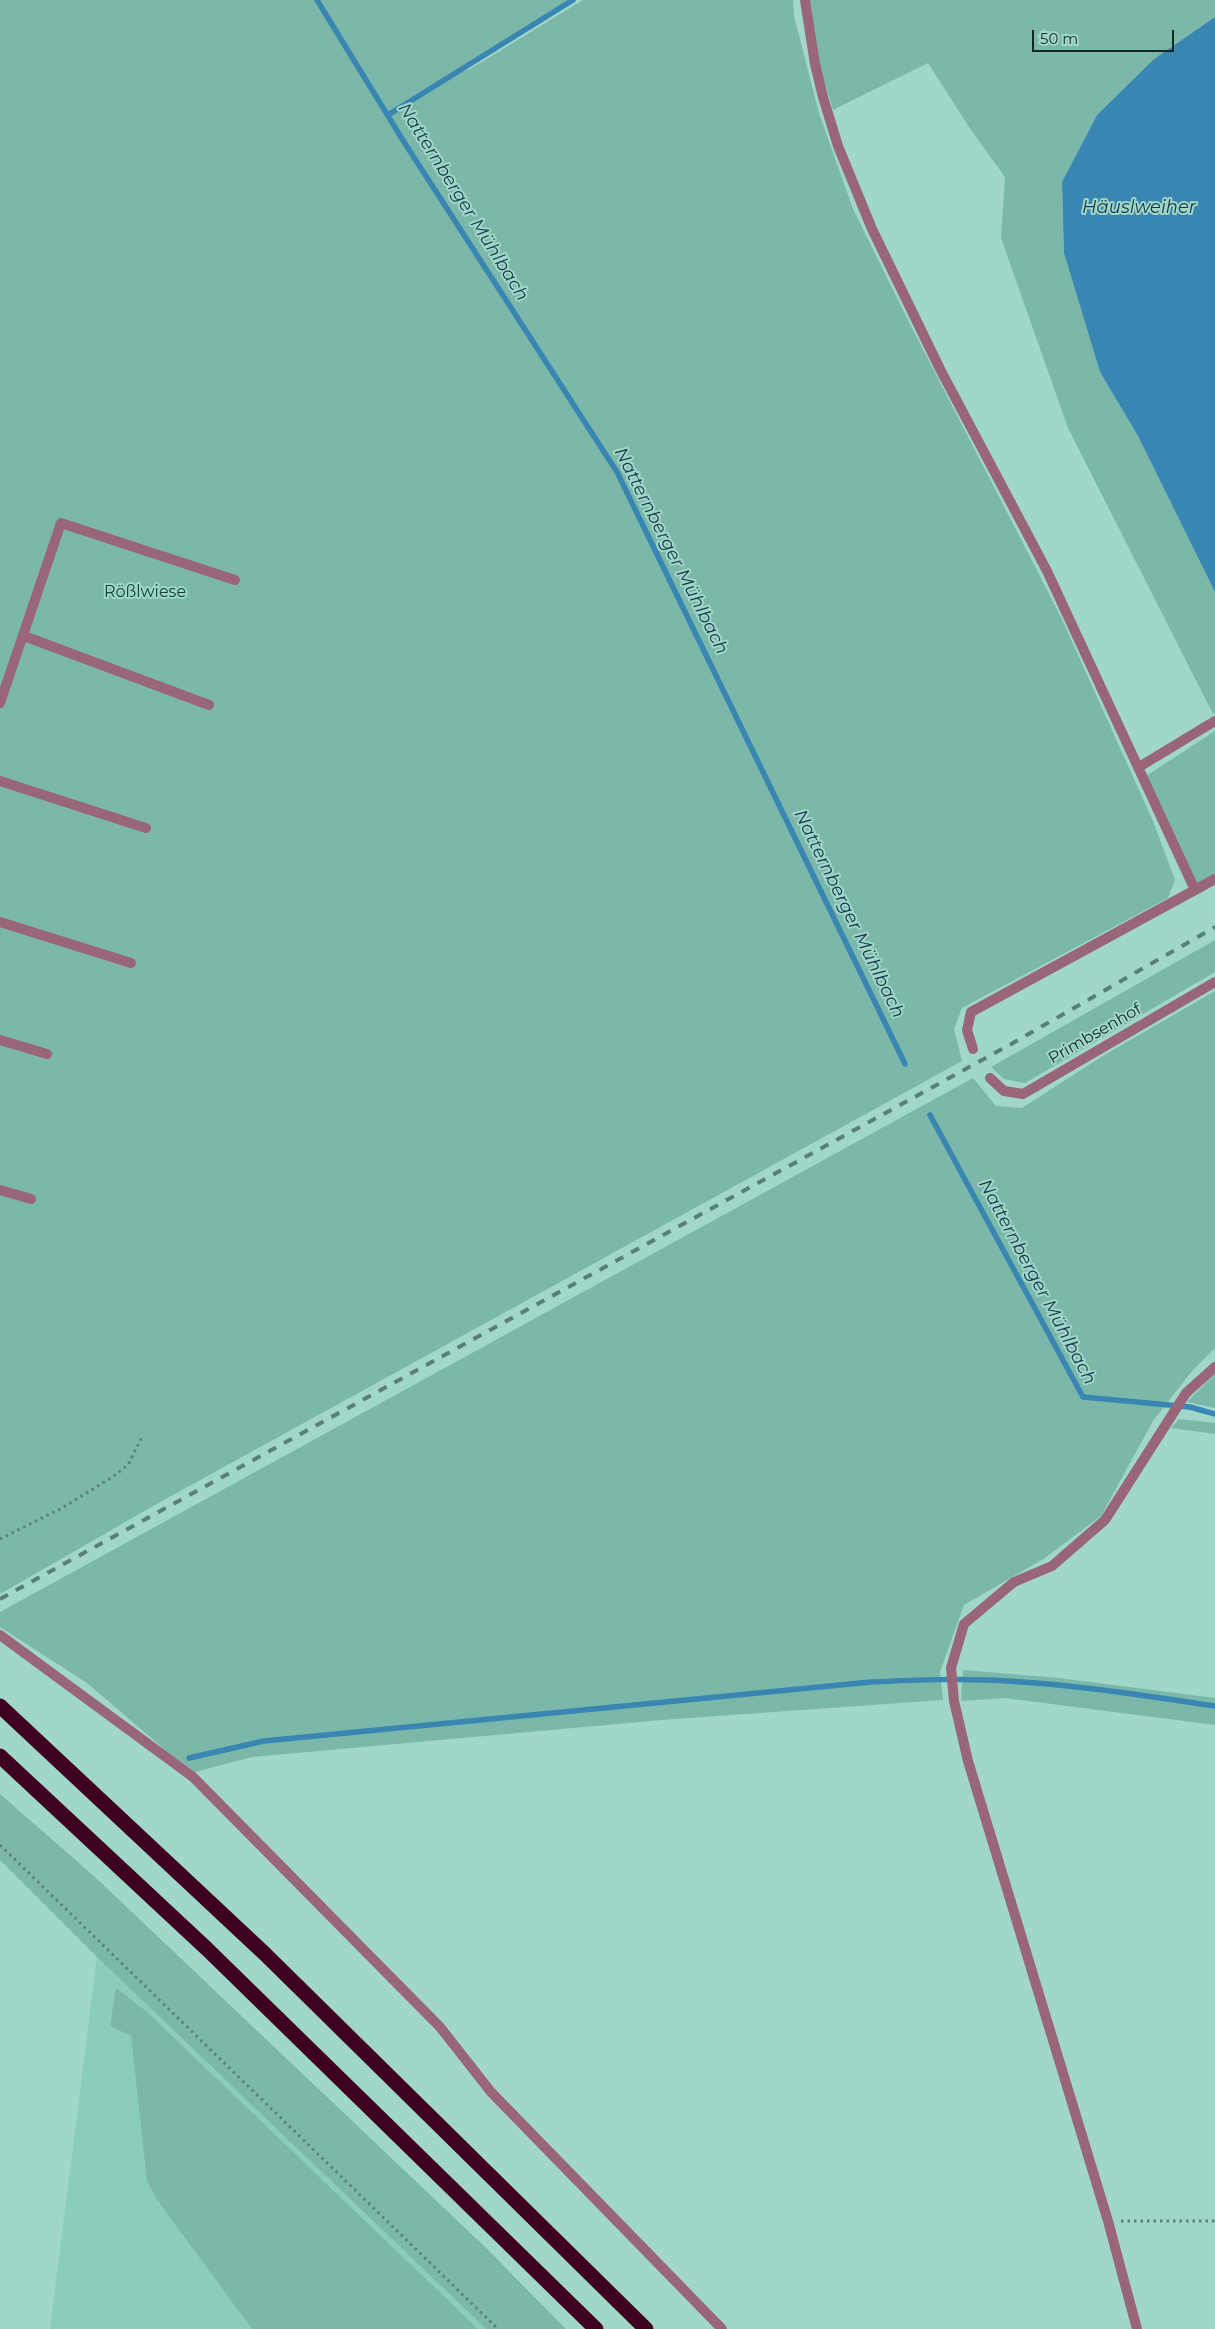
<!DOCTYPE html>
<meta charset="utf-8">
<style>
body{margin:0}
#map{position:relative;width:1215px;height:2329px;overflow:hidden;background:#a0d7c8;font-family:Montserrat,sans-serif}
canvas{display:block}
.scale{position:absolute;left:1032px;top:30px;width:142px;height:22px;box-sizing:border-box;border:2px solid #122823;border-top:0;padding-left:6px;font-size:15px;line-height:18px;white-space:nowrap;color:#122823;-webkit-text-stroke:4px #a0d7c8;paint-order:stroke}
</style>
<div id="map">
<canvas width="1215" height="2329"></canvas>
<div class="scale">50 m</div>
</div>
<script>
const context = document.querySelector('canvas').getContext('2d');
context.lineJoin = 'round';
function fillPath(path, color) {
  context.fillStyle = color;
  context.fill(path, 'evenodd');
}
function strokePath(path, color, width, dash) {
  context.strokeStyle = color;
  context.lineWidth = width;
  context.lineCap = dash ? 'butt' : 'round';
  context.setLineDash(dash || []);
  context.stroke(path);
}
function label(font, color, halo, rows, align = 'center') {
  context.font = font + ' Montserrat,sans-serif';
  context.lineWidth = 4;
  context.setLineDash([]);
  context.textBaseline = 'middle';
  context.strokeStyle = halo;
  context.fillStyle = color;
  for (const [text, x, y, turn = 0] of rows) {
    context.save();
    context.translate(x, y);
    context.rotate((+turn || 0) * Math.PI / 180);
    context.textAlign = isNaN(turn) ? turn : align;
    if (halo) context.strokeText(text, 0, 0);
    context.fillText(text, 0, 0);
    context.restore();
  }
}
fillPath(new Path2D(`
 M97 1957 486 2329H50Z`), '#8bcdbc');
fillPath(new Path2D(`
 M0 0H569L450 75 470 69 583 0H793L794 16 819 113 853 209 912 328 1060 615 1153 821 1175 880 1168 898 962 1008 954 1029 962 1061 162 1501 0 1594Z
 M810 0H1215V17L1154 59 1097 115 1062 182 1064 253 1100 372 1138 436 1215 592V713L1213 714 1068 428 1001 238 1005 177 971 130 928 63 833 110 820 67Z
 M1215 731V879L1195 890 1146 776Z
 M1215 940V972L1025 1083 1004 1079 991 1067Z
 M1215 991V1348L1192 1371 1153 1421 1101 1516 1045 1558 964 1605 940 1672 943 1700 662 1720 252 1757 195 1772 170 1754 87 1683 0 1627V1612L973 1078 996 1106 1022 1108 1101 1057Z
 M1215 1374V1408L1187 1402Z
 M1179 1419 1215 1423V1434L1171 1428Z
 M963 1670 1059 1678 1215 1698V1725L1005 1698 961 1701Z
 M0 1794 95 1877 483 2245 566 2329H486L97 1957 0 1860Z
 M116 1988 147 2012 478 2329H252L158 2201 147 2181 131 2036 110 2026Z`), '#7cb8a9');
fillPath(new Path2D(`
 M1215 17V592L1138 436 1100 372 1064 253 1062 182 1097 115 1154 59Z`), '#3886b1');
strokePath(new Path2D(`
 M317 0 404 142 617 472 905 1064
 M388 115 573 0
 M930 1115 1083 1397 1190 1407 1215 1414
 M189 1758 264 1741 871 1682C916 1680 962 1678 1008 1681 1077 1685 1146 1696 1215 1706`), '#3886b1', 5.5);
strokePath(new Path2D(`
 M0 1539 62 1508 111 1478 128 1465 142 1437
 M0 1845 498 2329
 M1121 2221H1215`), '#5b8278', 3, [2.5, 4]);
strokePath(new Path2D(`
 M805 0 815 64 823 97 838 146 872 229 940 369 1047 571 1195 890 971 1012 967 1030 973 1049
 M24 636 209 705
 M0 703 61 523 235 580
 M1139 767 1215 721
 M0 781 146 828
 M1195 890 1215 879
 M0 922 131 963
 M0 1040 47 1054
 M990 1078 1004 1091 1023 1094 1215 982
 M0 1190 31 1199
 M0 1635 193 1777 440 2027 491 2092 722 2329
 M1137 2329 1108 2221 968 1761 954 1701 951 1668 964 1624 1014 1582 1052 1566 1105 1520 1186 1393 1215 1367`), '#996578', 10);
strokePath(new Path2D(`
 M0 1706 265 1954 646 2329
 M0 1756 207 1949 596 2329`), '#3e0120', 15);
strokePath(new Path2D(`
 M0 1599 1013 1043 1215 927`), '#598076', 4, [9, 9]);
label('16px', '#134137', '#a0d7c8', [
 ["Rößlwiese",145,592]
]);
label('16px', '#122823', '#a0d7c8', [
 ["Primbsenhof",1095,1034,-30]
]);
label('italic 18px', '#16384b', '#a0d7c8', [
 ["Natternberger Mühlbach",463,202,58],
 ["Häuslweiher",1139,208],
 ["Natternberger Mühlbach",671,551,63],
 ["Natternberger Mühlbach",849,914,64],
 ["Natternberger Mühlbach",1037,1282,62]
]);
</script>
